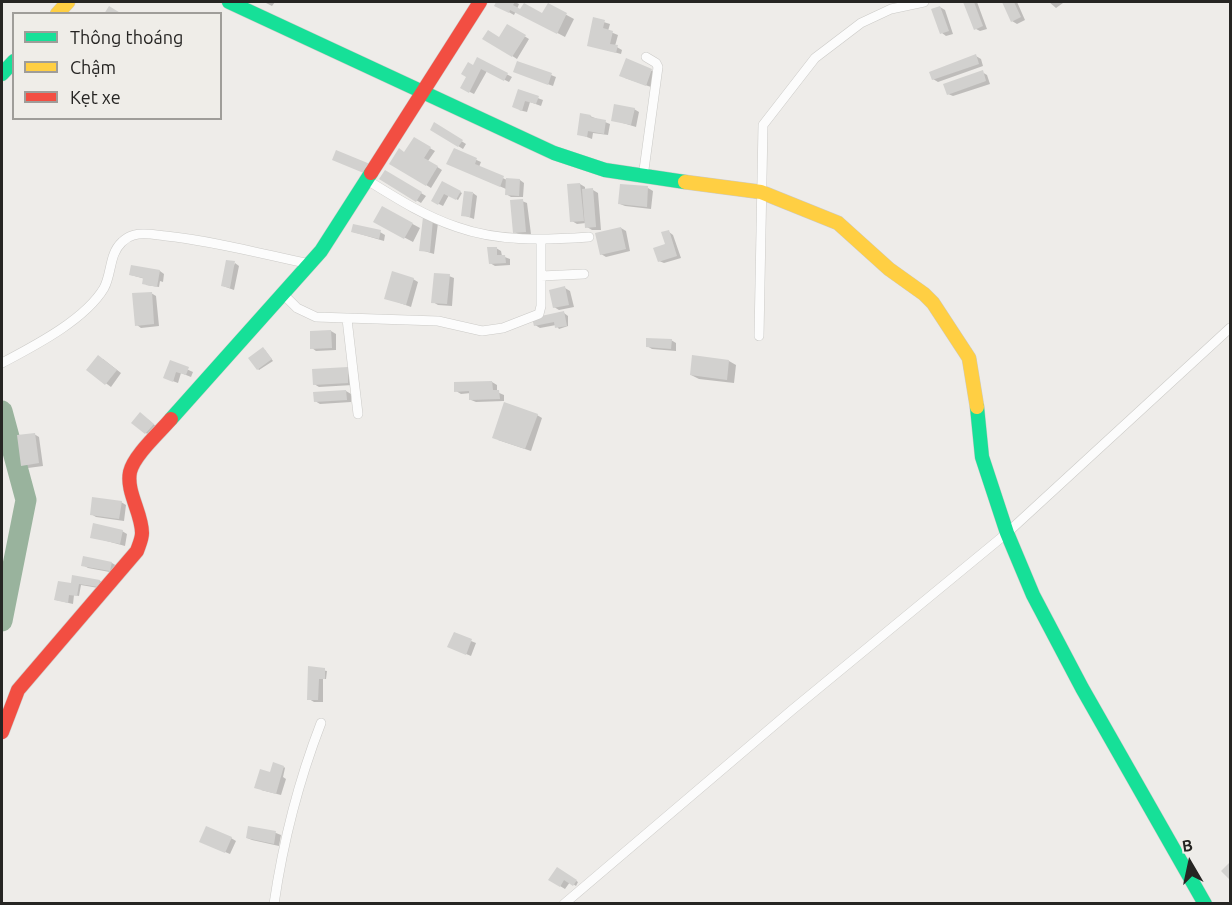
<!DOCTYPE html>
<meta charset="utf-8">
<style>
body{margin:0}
#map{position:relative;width:1232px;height:905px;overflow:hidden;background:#eeece9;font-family:Ubuntu,sans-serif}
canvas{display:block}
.frame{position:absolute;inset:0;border:3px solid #262523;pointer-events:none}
.legend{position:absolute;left:12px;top:12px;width:210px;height:108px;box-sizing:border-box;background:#efede8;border:2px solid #9f9d99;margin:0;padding:8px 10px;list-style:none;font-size:18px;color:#262523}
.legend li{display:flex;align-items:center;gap:12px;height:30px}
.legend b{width:30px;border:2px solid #9f9d99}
.north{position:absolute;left:1160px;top:833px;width:60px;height:60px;-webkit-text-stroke:4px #efede8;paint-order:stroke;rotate:351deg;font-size:16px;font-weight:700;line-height:24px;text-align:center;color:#262523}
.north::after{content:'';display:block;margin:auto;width:21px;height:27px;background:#262523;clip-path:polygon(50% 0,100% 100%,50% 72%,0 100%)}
</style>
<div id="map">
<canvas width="1232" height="905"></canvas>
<div class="frame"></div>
<ul class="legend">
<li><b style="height:8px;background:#16e098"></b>Thông thoáng</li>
<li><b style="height:8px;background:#ffcf43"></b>Chậm</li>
<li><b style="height:8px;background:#f24e42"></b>Kẹt xe</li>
</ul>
<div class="north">B</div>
</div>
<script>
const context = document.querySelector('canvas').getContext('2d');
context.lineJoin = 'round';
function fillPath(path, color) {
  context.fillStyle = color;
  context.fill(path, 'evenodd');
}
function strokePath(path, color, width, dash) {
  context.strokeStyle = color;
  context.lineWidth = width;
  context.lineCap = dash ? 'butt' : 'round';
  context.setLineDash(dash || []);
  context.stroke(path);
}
fillPath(new Path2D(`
 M264 2H275L272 6Z
 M498 2H515L519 4 517 9 543 15 548 5 574 19 565 37 516 11 514 15 496 5Z
 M965 2H977L987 29 980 31 976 29Z
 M1003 2H1017L1025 20 1017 24 1012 21Z
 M1049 2H1062L1063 3 1056 8Z
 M940 7 945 10 953 34 946 36 942 33Z
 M594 19 610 24 608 31 618 35 615 46 622 50 621 54 588 45Z
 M508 26 529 39 517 59 484 38 500 39Z
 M976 56 981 59 983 66 938 82 933 79Z
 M478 59 512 77 509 82 487 71 474 94 462 88Z
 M626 60 657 73 651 87 625 78Z
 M515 72 551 75 556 77 553 86Z
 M982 72 987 75 990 84 953 96 948 94Z
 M519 91 543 100 541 106 530 102 527 112 519 110Z
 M634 109 639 112 636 127 613 120Z
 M590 116 610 124 608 135 593 133 592 139 579 134Z
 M435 124 466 144 463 149 432 130Z
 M414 139 435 151 428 161 442 170 431 188 391 163 405 154Z
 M454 150 481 162 479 167 507 180H520L524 183 523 197H511L506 194V189L453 166Z
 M386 172 426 196 421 203 381 179Z
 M443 183 462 193 458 200 449 195 443 206 433 201Z
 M580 184 585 187V190H593L598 193 601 230H592L587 227 586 223 577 224 572 221Z
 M648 188 653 191 651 209 625 206 620 204Z
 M473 193 477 196 474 219 463 215Z
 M522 201 527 203 531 234 519 235 515 232Z
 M383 208 420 228 413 242 375 222Z
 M424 219 438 223 434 254 421 250Z
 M621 228 626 231 630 251 606 257 601 254Z
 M353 232H380L385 235 384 241Z
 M669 232 673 235 681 258 664 263 659 261 667 245Z
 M496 248 501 251 502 256 510 259V265L495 266 490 263Z
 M235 263 239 266 234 290 223 286Z
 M160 271 164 274 163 282 160 281 159 287 146 285 145 279 131 275Z
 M449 276 454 278 452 306 438 305 433 302Z
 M413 279 418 282 411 307 386 298Z
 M565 288 570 291 574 307 559 310 554 307Z
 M151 293 156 296 159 326 141 328 137 325Z
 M564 313 568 316V326L559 329 556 325 540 328 535 325Z
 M331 331 336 334V350L316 351 312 348Z
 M671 340 676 343V351L652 349 647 346Z
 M265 350 273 361 259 370 258 369Z
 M103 359 121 373 111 387 88 370Z
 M729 361 736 365 734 383 699 379 691 375Z
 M171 362 193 372 191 377 181 373 178 383 170 380Z
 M347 369 352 372 353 385 319 387 314 384Z
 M492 382 497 385V392L504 395V401L476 402 471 400V393L461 394 456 391Z
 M346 391 351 394V402L320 404 315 401Z
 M537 415 542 418 531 451 498 440Z
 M145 417 157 427 150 436 146 433Z
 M34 434 39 437 43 466 28 468 23 465Z
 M121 502 126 505 124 521 96 517 91 514Z
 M122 531 127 534 125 546 92 537Z
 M84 558 112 563 117 566 115 573 88 568 83 565Z
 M74 577 100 581 105 584 104 589 81 585 79 596 74 595 73 604 56 600 73 584Z
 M471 641 476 643 471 656 454 649Z
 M310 668 327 671 326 679H323V702H314L309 699Z
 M284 767 285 768 283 777 286 779 281 795 261 790 271 774Z
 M249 827 276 833 281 835 279 846 252 840 247 838Z
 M231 838 236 841 230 854 206 844Z
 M558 869 578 882 576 886 570 882 565 889 550 880Z`), '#0003');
strokePath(new Path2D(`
 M2 411 26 500 2 621`), '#99b39d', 21);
fillPath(new Path2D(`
 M496 2H515L513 5 520 9 524 3 542 13 548 3 567 13 557 34 510 10 509 13 494 6Z
 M963 2H974L983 26 974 30Z
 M1002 2H1014L1021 17 1011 22Z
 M109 6 122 14H104Z
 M940 6 949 31 940 34 931 9Z
 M593 17 605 20 603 28 613 31 610 44 618 45 616 53 587 46Z
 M507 24 526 35 512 57 482 39 488 30 499 37Z
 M976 54 979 64 932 80 929 72Z
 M477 57 508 73 504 81 481 69 469 93 460 88 466 77 461 74 468 62 473 65Z
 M626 58 652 69 646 86 619 76Z
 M517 61 552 73 548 85 513 72Z
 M983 70 986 81 947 95 943 84Z
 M518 89 539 96 536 104 525 101 522 111 512 107Z
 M614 104 635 108 631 125 611 121Z
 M580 113 591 115 590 117 606 120 604 134 588 131 587 137 577 135Z
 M434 122 463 140 458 147 430 130Z
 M414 137 431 147 424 158 438 166 426 186 389 164 399 148 404 152Z
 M454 148 477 158 475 164 504 176 500 187 446 164Z
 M336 150 370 164 366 174 332 160Z
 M385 170 422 192 416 202 379 179Z
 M506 178 520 179 519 196 505 195Z
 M442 181 461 191 456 200 444 194 438 205 431 201Z
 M580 183 584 221 570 222 567 184Z
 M620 184 648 186 647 207 618 204Z
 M593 188 596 227 585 228 582 189Z
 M464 191 473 192 470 217 461 216Z
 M523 199 526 232 513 233 510 200Z
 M382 206 413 223 404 239 373 222Z
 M423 217 433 219 430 252 419 251Z
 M353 224 381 230 379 239 351 232Z
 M621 227 626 249 600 255 595 233Z
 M669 230 677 256 658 262 653 248 665 244 661 232Z
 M487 247H497V255H505L506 263 489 264Z
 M226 260 235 261 230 288 221 286Z
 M131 265 160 270 157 287 142 284 143 278 129 275Z
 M392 271 414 278 406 305 384 299Z
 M434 273 450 274 447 304 431 303Z
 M565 286 569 305 553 308 549 290Z
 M152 292 154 324 135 326 132 293Z
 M564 311 567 326 555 328 554 322 534 326 532 318Z
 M331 330 332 348 310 349V331Z
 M646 338 672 339 671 349 646 347Z
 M263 347 272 359 257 370 248 358Z
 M98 355 117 370 105 385 86 370Z
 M692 355 729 360 727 380 690 375Z
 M170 360 189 367 186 375 176 372 173 382 163 378Z
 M348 367V383L313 385 312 369Z
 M492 381 493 390H499L500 399 469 400V391L454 392V382Z
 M346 390 347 400 314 402 313 392Z
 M504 402 538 414 525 449 492 438Z
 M140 412 154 424 145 434 131 423Z
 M35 433 39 463 21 466 17 435Z
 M92 497 122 501 119 519 90 515Z
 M93 523 123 530 120 544 90 538Z
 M83 556 112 562 110 571 81 566Z
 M72 575 100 580 99 587 79 584 77 596 69 595 68 603 54 600 58 581 71 583Z
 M454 632 472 639 466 655 447 647Z
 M308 666 325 668V679H319L318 700H307Z
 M273 762 284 766 276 794 254 788 260 769 270 772Z
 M206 826 232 837 225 853 199 842Z
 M248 826 276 831 274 844 246 838Z
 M1230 862V880L1221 871Z
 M557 867 577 880 573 886 564 880 560 887 548 880Z`), '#d2d1cf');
const street = new Path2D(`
 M643 177 658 67 656 63 646 57
 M367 180C396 198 424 216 457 227 499 242 545 240 589 237
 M541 240V276L584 274
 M283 294 297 308 316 317 438 321 482 331 503 328 539 314 541 306V276
 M347 319 358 414
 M759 336 763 125 815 58 861 23 891 9 924 2
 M2 363C34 346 85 320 104 288 112 273 109 254 122 242 125 239 130 236 134 235 144 232 156 235 166 236 214 241 262 254 310 264
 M274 904C283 842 299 780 321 723
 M564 904 792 710 1007 533 1230 328`);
const fast = new Path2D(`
 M229 2 554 153 605 170 685 182
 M2 74 14 61
 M977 407 982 457 1007 533 1033 595 1082 688 1205 904
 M171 419 321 251 371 173`);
const slow = new Path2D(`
 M57 14 68 2
 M685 182 761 192 838 223 889 269 924 294 933 303 969 358 977 407`);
const jam = new Path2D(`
 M371 173 480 2
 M2 732 18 690 137 551C139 545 142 539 142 533 142 513 126 492 130 472 134 455 160 432 171 419`);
strokePath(street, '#cbcac7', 10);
strokePath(fast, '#cbcac7', 15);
strokePath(slow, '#cbcac7', 15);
strokePath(jam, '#cbcac7', 15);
strokePath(street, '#fcfcfc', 9);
strokePath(fast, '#16e098', 14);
strokePath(slow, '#ffcf43', 14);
strokePath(jam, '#f24e42', 14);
</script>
